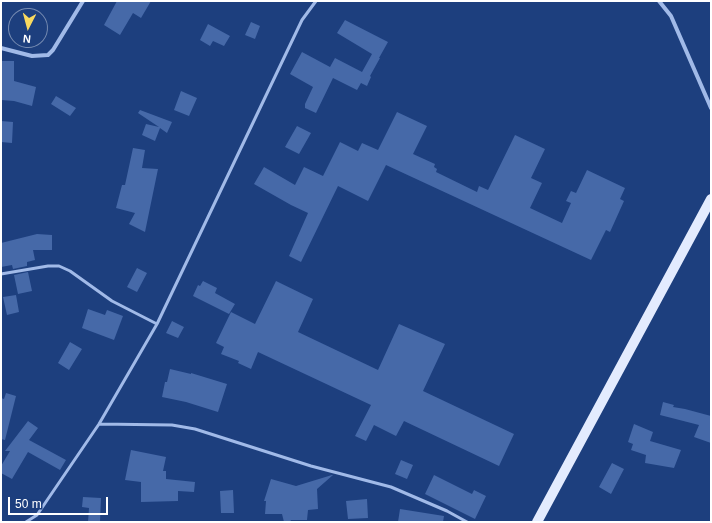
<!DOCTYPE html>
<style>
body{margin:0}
#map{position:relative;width:712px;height:523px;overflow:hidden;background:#1d3f7e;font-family:Helvetica,sans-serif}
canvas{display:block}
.frame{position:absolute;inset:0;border:2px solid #fff;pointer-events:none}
.north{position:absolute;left:8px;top:8px;width:40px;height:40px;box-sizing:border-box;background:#1d3f7e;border:1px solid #778cb2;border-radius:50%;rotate:186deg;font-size:11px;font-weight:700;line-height:16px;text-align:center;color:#fff}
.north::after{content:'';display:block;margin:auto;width:14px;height:18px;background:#f8d95f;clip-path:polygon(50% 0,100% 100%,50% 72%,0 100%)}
.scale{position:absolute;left:8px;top:497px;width:100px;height:18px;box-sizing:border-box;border:2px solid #fff;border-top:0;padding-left:5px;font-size:12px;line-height:14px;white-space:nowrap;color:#fff;-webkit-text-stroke:3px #1d3f7e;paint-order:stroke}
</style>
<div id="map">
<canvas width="712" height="523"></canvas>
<div class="frame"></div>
<div class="north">N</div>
<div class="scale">50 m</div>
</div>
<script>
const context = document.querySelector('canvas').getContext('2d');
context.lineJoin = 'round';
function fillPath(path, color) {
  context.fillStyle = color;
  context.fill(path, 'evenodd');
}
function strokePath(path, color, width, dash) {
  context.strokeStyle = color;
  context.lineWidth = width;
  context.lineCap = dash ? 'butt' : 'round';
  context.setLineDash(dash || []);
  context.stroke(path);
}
fillPath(new Path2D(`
 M117 1H151L141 18 133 13 120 35 104 25Z
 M345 20 388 42 379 58H380L370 76 371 77 367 86 361 83 357 90 333 78 316 113 305 108V104L313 87 290 74 302 52 330 67 335 58 362 72 372 54 337 33Z
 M251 22 260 26 255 39 245 35Z
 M208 24 230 36 224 46 213 41 210 46 200 40Z
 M1 61H14V81L36 87 32 106 14 101 1 100Z
 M181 91 197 98 189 116 174 110Z
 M56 96 76 108 70 116 51 104Z
 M140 110 172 122 167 133 160 128 155 141 142 135 146 124 159 127 138 113Z
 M397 112 427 126 413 154 435 164 434 167 437 169 436 172 477 192 479 186 488 190 515 135 545 149 531 178 542 183 530 208 562 223 571 203 566 201 571 191 576 193 587 170 625 188 620 199 624 201 610 232 606 230 591 260 386 165 368 201 338 186 301 262 289 256 308 213 291 205 254 184 264 167 295 185 304 167 323 176 340 142 358 151 362 143 378 150Z
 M1 121 13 122 12 143 1 142Z
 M297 126 311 133 299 154 285 147Z
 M133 148 145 150 142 168 158 169 145 232 129 224 135 213 116 208 122 185H125Z
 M37 234 52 235V250H33L35 260 27 262V266L13 269 12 265 1 267V243Z
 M137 268 147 273 137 292 127 287Z
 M28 272 32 291 18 294 14 275Z
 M203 281 217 288 215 293 235 304 229 314 193 296 198 285 200 286Z
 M276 281 313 299 298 332 378 370 399 324 445 344 423 391 514 434 499 466 404 421 396 436 374 425 366 441 355 436 371 405 258 352 251 369 238 363 239 361 221 354 224 347 216 343 231 312 255 324Z
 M16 295 19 312 7 315 3 297Z
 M88 309 105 315 107 310 123 316 114 340 82 328Z
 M172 321 184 327 178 338 166 333Z
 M70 342 82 349 69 370 58 363Z
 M170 369 191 374V373L227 384 218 412 186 402 162 397 165 382H167Z
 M6 393 16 396 5 440 1 439V398L4 399Z
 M663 402 674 405 673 407 685 409 711 416V443L694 437 699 425 660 415Z
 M28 421 38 428 29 440 66 460 60 470 28 452 12 479 1 473V466L10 451H5Z
 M634 424 653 432 650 441 681 450 674 468 645 463 646 455 631 450 633 444 628 442Z
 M131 450 166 457 163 471H166V479L195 482 194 492 178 491V501L141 502V482L125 480Z
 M401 460 413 465 407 479 395 474Z
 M612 463 624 469 611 494 599 487Z
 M332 475H333L317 489 318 509 308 510 307 520H291L290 522H284L282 514H265L266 501H264L271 479 296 486Z
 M434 475 472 494 474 490 486 496 475 519 425 494Z
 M233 490 234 513H221L220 491Z
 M83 497 101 498 100 522H88L89 508 82 507Z
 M367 499 368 518 348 519 346 501Z
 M400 509 444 516 443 522H398Z`), '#4669a8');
strokePath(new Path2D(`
 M1 274 48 266H59L70 271 112 301 157 324
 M99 424 172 425 195 429 311 466 391 487 447 511 467 522
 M26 522 37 515 99 424 157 324 302 20 316 1`), '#a1bae8', 3);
strokePath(new Path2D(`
 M659 1 671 16 711 108
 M1 48 32 56 48 55 53 50 83 1`), '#a1bae8', 4);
strokePath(new Path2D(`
 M537 522 711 199`), '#e3ebfe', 10);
</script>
